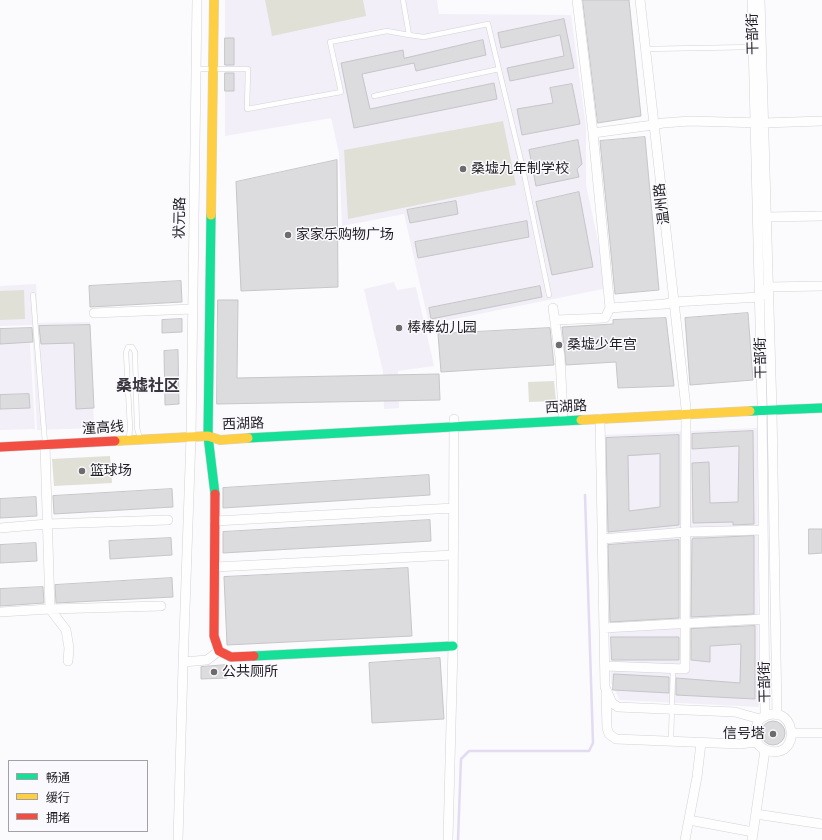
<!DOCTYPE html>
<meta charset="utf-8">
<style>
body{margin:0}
#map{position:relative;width:822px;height:840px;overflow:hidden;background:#fbfafc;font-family:"Alegreya Sans","Noto Sans SC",sans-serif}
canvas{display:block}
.legend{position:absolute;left:8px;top:760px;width:140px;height:72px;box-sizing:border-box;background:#faf9fd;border:1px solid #a3a1a5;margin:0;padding:5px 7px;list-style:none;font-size:12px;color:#201e22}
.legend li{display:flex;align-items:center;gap:8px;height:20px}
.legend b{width:20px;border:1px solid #a3a1a5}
</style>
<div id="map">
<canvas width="822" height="840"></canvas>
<ul class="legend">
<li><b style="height:5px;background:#16e098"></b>畅通</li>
<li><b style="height:5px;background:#ffcf43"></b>缓行</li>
<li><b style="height:5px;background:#f24e42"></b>拥堵</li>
</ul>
</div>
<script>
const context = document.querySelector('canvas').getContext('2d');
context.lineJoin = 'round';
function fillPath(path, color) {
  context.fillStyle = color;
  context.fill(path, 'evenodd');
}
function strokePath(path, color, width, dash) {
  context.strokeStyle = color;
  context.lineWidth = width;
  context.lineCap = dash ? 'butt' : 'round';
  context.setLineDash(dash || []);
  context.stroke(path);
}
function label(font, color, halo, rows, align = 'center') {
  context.font = font + ' "Alegreya Sans","Noto Sans SC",sans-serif';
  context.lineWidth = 3;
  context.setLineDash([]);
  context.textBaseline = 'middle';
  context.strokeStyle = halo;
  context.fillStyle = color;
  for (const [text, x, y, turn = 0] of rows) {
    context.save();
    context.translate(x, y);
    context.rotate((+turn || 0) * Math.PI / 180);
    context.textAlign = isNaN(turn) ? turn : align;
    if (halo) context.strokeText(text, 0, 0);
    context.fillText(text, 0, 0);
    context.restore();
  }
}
fillPath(new Path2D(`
 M225 0H437L439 14 571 15 586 127V185L608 288 429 324 404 214 342 226 339 153 331 118 225 136Z
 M394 282 397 290 416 287 434 366 398 371 399 408 384 409 383 372 364 289Z
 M36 284 38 323 90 322 94 428 37 430 32 325 0 326V286Z
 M29 328 35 429 0 430V329Z
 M757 428 759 707 620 700 611 683 605 435Z`), '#f2eff8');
fillPath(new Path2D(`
 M265 0H363L366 16 272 36Z
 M503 121 516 185 348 219 344 150Z
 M24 290 25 319 0 320V291Z
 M554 381 556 401 529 402 528 382Z
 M110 456 112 483 54 486 52 459Z`), '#e0e0d6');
strokePath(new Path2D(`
 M458 840 461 759 469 751H589L593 743 585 495`), '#e2dbf1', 2.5);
const building = new Path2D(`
 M583 0H629L641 116 598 123Z
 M564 19 574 68 510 81 507 68 564 56 560 35 501 48 498 33Z
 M225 38H234V65H225Z
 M483 40 486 55 416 71 414 63 362 74 370 109 494 83 497 99 354 128 341 63 403 50 404 58Z
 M225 73H234V91H225Z
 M572 84 580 124 522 135 517 109 553 103 550 88Z
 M645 137 659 290 615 294 600 141Z
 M578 140 582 164 577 169 579 177 536 186 529 150Z
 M337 160 338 287 241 291 236 182Z
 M579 192 593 267 552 275 536 202Z
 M456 201 458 214 410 223 407 210Z
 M527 221 529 237 418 258 415 242Z
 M181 281 182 302 90 307 89 286Z
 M540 286 542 297 431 319 429 308Z
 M218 300H238L237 378 439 374 440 400 217 404Z
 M748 313 753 380 690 385 685 318Z
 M666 318 674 386 618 388 616 362 566 365 562 327 613 324V320Z
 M182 319V332L162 333V320Z
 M90 325 94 408 76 409 74 343 41 344 39 326Z
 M32 328 33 342 0 344V329Z
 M550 328 554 365 441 372 438 334Z
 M178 350 179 404 165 405 164 351Z
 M29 394 30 408 0 409V395Z
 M753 431 754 524 733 525V522L693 523 692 463 709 462 710 503 738 502 739 446 692 449V434Z
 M679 435V525L608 532 606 438ZM660 454V507L629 511 628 456Z
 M429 475 430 495 223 508V488Z
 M172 489 173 507 54 514 53 496Z
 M36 497 37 516 0 518V499Z
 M430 520 431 541 223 553V532Z
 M809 529H822V553L809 554Z
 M754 536V614L691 617 692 540 693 538H703Z
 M171 538 172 555 110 559 109 541Z
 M679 540V618L610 622 608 545Z
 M36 543 37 561 0 563V545Z
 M408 568 412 636 227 645 224 577Z
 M172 578 173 597 56 603 55 585Z
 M43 587 44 603 0 606V589Z
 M755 626V699L676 695V678L740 683 741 644 710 646V662L691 660V629Z
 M611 637H679V660H612Z
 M440 658 444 719 372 723 369 663Z
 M227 665V678L201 679V667Z
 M614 674 669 677V693L613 690Z
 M761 733a12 12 0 1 1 24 0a12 12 0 1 1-24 0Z`);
fillPath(building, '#dcdbde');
strokePath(building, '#c6c5c8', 1);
const lane = new Path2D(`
 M403 0 409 35 424 37 488 24 523 169 549 295
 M645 49 753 47
 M196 69H248L247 109 341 92 330 42 387 31 409 35
 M374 96 499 69
 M33 295 45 443
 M129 439 130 427 126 352 128 347H132L135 352 137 428 140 438
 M671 741 673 669`);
const street = new Path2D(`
 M577 0 593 133 610 308
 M752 0 762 403 765 716
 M760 0 772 410 777 715
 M593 133 653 125 663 123 690 121 763 123 822 121
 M766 217 822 216
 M553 308 560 357 563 414
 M94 313 193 309
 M555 320 605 318 610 308 665 304 674 302 760 297 768 287 822 286
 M600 419 605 687 612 703 618 707 735 712 760 719C795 696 804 759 769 751 753 747 752 731 760 719
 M45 445 50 609 66 630 69 648 68 661
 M215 521 454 508
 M0 528 47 524 168 520
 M602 539 686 532 763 530
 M215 567 453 555
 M0 612 50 609 161 606
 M604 628 764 619
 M183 662 207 660 219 651
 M605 666 685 669 686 408 640 0
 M606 693 607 728 609 734 616 739 740 744 757 742
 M792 733H822
 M756 814 822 824
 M689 820 753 832
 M178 840 183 666 191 437 197 0
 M448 840 453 646 454 419
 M685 840 697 777 701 743
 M752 840 765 750`);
const fast = new Path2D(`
 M211 215 208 436 215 494
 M750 411 822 408
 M248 438 581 420
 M254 656 453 646`);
const slow = new Path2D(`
 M211 215 214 0
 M581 420 750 411
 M115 441 208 436 220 440 248 438`);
const jam = new Path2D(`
 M0 447 115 441
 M215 494 214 636 219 651 231 657 254 656`);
strokePath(lane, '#d3d2d6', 5.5);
strokePath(street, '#d3d2d6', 10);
strokePath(fast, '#d3d2d6', 10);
strokePath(slow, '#d3d2d6', 10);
strokePath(jam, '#d3d2d6', 10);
strokePath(lane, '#fefeff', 4.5);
strokePath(street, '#fefeff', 9);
strokePath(fast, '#16e098', 9);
strokePath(slow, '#ffcf43', 9);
strokePath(jam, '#f24e42', 9);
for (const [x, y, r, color] of [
 [463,169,4,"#6d6b6e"],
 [288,235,4,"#6d6b6e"],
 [399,328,4,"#6d6b6e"],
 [559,345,4,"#6d6b6e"],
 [82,471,4,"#6d6b6e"],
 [214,672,4,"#6d6b6e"],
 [773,734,4,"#6d6b6e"]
]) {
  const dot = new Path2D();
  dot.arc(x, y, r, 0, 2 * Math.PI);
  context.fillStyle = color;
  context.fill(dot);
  strokePath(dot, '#faf9fd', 1.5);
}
label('14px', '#201e22', '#faf9fd', [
 ["干部街",753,34,-91],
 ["温州路",662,204,-97],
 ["状元路",180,218,-89],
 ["干部街",761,358,-91],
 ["西湖路",566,407,-3],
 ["西湖路",243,424,-2],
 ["潼高线",103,428,-3],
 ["干部街",765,682,-91]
]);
label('14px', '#201e22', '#faf9fd', [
 ["桑墟九年制学校",471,169],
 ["家家乐购物广场",296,235],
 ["棒棒幼儿园",407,328],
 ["桑墟少年宫",567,345],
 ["篮球场",90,471],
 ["公共厕所",222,672],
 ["信号塔",765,734,"right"]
], 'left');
label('bold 16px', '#38353d', '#faf9fd', [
 ["桑墟社区",148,386]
]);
</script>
